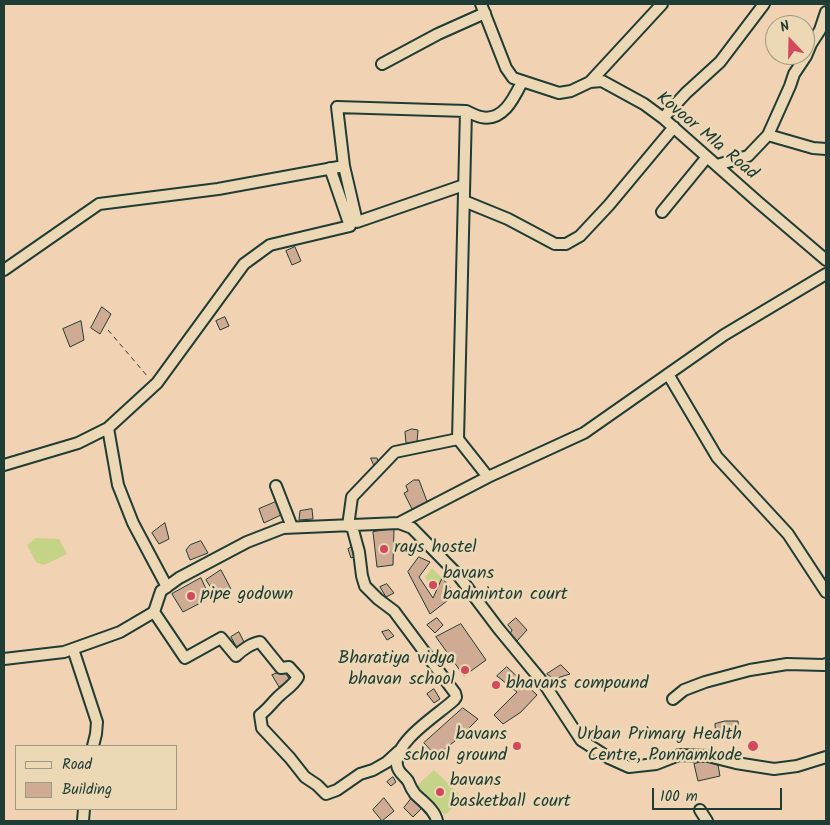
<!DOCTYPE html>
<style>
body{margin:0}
#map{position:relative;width:830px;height:825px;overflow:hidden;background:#f1d3b3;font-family:Kalam,sans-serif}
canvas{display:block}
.frame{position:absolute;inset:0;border:5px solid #1f3d34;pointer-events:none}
.legend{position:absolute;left:15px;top:745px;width:162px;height:65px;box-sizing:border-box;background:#edd8b6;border:1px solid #9b9a82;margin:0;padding:6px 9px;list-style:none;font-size:15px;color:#1f3d34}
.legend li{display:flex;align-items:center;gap:10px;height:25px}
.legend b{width:25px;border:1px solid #9b9a82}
.north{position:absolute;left:765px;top:15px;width:50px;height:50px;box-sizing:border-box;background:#edd8b6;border:1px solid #9b9a82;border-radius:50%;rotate:339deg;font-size:14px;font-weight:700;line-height:20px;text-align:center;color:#1f3d34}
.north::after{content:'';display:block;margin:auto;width:18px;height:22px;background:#d1495b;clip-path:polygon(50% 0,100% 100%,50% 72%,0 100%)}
.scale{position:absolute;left:652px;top:788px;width:130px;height:22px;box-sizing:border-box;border:2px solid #1f3d34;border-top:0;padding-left:6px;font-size:15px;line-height:18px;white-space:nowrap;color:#1f3d34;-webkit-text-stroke:4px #edd8b6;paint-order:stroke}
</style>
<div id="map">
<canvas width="830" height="825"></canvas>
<div class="frame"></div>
<ul class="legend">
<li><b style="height:6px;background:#edd8b6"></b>Road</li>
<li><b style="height:14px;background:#cfab94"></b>Building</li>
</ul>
<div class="north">N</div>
<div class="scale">100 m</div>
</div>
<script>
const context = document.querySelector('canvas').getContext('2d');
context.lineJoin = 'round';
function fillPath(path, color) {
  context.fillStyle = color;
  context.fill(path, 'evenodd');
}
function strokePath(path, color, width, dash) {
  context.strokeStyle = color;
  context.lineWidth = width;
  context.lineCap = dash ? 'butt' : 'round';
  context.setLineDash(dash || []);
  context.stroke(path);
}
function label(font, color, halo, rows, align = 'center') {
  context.font = font + ' Kalam,sans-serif';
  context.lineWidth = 5;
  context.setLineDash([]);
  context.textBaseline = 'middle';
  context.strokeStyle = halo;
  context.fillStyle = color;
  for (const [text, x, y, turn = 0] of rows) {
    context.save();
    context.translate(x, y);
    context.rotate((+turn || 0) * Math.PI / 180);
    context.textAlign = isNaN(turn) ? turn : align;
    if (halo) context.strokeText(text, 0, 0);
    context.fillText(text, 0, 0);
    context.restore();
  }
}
fillPath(new Path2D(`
 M36 538 59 539 67 554 44 565 36 562 27 545Z
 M432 568 442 578 433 591 425 577Z
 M434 770 463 798 445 815 417 786Z`), '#c5d387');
const building = new Path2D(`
 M295 247 301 261 292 265 286 251Z
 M102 307 111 314 100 334 91 328Z
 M225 317 229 326 220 330 216 321Z
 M81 321 84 340 70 347 63 329Z
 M412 429 418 430 417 443H406L405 432Z
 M371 458H377L379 464 374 465Z
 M414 480H419L428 504 414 513 404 493 408 491 406 486Z
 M278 501 283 514 264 523 259 509Z
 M312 509 313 519 299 520 300 511Z
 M165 523 169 539 159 544 152 533Z
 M394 529 393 565 377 567 373 532Z
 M201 541 208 553 190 560 186 550 190 545Z
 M354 546 357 556 351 558 348 549Z
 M419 557 430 562 419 577 433 598 442 578 456 594 430 614 408 572Z
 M221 570 231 589 217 597 206 580Z
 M201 578 210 598 183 612 172 594Z
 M387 584 394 593 386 597 380 587Z
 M437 618 443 625 435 633 427 625Z
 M516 618 527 630 517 641 510 634 512 630 508 625Z
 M461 624 486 660 464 676 436 637Z
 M389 630 394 636 387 640 382 632Z
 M239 632 245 644 237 648 231 637Z
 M561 665 570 674 554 679 547 674Z
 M507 667 537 695 521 712 503 724 494 715 517 692 497 676Z
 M284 671 290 680 279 687 272 675Z
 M434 689 440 699 434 703 427 694Z
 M463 708 478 719 460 737 436 756 424 743Z
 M725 721H738L739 736 716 737 715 724Z
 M705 761 718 765 720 776 698 781 694 764Z
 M393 777 396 782 391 786 387 782Z
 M384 798 394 811 382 821 373 810Z
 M411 799 422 808 413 817 404 808Z`);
fillPath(building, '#cfab94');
strokePath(building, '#1f3d34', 1);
const minor = new Path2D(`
 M481 4 506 68 513 78 559 93 571 91 590 82 602 81 644 104 663 118 758 202 826 260
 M826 12 820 30 811 44 806 56 794 74 790 86 768 135 813 148 826 149
 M382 64 438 34 485 13
 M590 82 662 4
 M466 111C471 113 476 116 481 117 503 122 514 98 522 82
 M663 118 686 93 720 62 764 4
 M717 165 748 156 768 135
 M344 166 357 222 464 185
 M464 201 508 219 555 244H566L580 236 609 205 674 127
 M662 212 707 157
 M4 270 99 204 218 189 344 166 337 107 466 111 458 439 395 452 352 497 348 526
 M668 374 717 457 788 534 826 592
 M108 428 118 485 133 523 167 587
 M458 439 488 477 584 433 724 335 826 274
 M4 465 78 443 108 428 157 383 244 264 270 245 350 226 330 168
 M276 486 292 527
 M399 523 488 477
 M354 526 353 530 359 552 362 576 365 586 378 599 394 611 455 693 456 697 454 700C439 714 393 742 397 765 398 773 404 775 408 781 410 786 412 790 415 794 423 802 435 810 437 821
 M154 612 185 658 221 638 236 656C242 650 252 643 260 642L281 668 289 667 298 677C293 686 285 690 278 697 271 704 267 710 260 715L262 728 290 758 305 777 317 785 326 794 337 790 360 774 373 770 387 762 399 751
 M73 649 97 722 96 734 93 746
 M4 659 64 652 120 632 154 612 161 591 179 578 247 542 283 528 399 523 412 528 458 575 498 628 545 685 581 740 609 758 629 767 656 764 679 755 708 756 736 763 774 769 797 766 826 757
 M673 699 684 690 705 682 750 670 787 664 824 665 826 664
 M700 810 707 821
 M83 821 84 809`);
strokePath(minor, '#1f3d34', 14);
strokePath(new Path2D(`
 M108 330 148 377`), '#1f3d34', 1, [5, 4]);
strokePath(minor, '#edd8b6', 10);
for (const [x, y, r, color] of [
 [384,549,5,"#d1495b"],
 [433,585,5,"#d1495b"],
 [191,596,5,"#d1495b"],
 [465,670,5,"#d1495b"],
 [496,685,5,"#d1495b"],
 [517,746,5,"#d1495b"],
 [753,746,6,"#d1495b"],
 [440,792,5,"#d1495b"]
]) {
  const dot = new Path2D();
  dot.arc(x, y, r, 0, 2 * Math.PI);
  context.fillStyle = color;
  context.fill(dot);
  strokePath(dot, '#edd8b6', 2);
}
label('18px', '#1f3d34', '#edd8b6', [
 ["Kovoor Mla Road",706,137,40]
]);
label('18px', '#1f3d34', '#edd8b6', [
 ["rays hostel",394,549],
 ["bavans",443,575],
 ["badminton court",443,596],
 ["pipe godown",201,596],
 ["Bharatiya vidya",455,660,"right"],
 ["bhavan school",455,681,"right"],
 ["bhavans compound",506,685],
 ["bavans",507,736,"right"],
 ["school ground",507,757,"right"],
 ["Urban Primary Health",742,736,"right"],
 ["Centre, Ponnamkode",742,757,"right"],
 ["bavans",450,782],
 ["basketball court",450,803]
], 'left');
</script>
